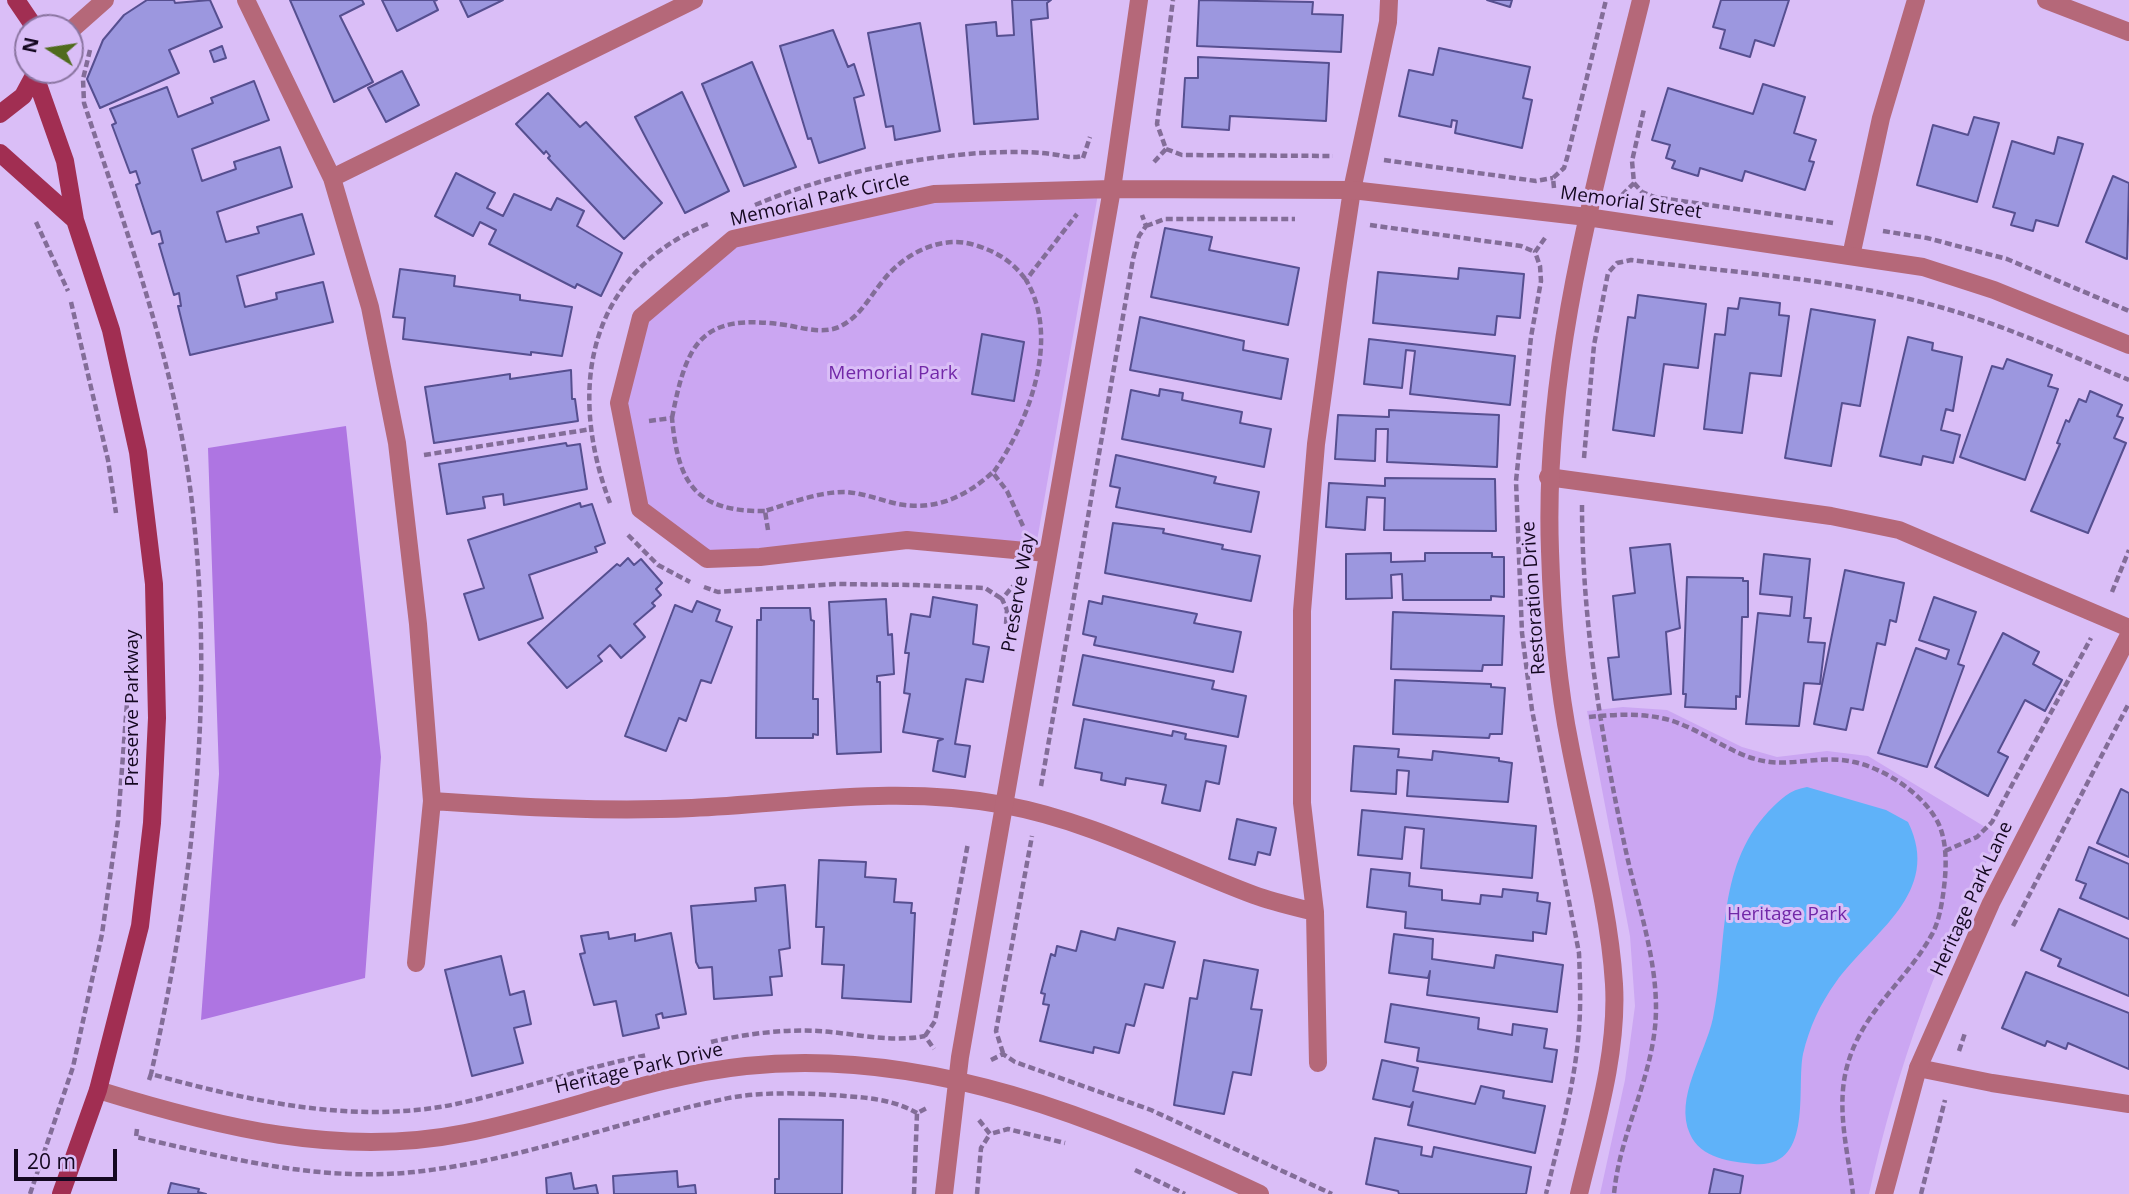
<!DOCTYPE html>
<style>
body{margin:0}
#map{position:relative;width:2129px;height:1194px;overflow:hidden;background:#dabef7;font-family:"Open Sans",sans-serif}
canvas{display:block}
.north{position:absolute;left:14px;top:14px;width:70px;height:70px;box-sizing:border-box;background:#dabef7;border:2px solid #8b75a1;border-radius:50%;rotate:282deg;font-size:19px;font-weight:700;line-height:28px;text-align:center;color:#150821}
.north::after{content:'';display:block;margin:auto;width:24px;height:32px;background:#506b1d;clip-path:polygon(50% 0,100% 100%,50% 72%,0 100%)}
.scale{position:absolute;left:14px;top:1149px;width:103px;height:32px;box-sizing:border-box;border:4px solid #150821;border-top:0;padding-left:9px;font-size:21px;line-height:24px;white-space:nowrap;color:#150821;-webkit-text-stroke:5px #dabef7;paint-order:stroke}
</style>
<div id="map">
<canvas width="2129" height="1194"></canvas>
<div class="north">N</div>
<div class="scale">20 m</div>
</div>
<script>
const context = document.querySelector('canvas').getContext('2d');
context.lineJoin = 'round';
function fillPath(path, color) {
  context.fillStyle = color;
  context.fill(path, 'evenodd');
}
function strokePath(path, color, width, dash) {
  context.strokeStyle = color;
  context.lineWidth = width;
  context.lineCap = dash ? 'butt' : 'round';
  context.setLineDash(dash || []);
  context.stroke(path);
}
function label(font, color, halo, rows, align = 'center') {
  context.font = font + ' "Open Sans",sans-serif';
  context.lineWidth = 6;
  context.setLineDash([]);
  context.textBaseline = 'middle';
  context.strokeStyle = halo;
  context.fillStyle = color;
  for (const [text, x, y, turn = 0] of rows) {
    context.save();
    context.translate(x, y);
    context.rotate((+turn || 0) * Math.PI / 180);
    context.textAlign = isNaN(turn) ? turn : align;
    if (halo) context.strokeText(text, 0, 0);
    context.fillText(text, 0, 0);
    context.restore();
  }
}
fillPath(new Path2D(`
 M934 194H1098L1035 552 907 540 707 559 640 509 619 403 653 306 748 235Z
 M1623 707 1667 710 1742 747 1777 757 1827 751 1868 756 2000 836C1938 950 1897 1068 1869 1194H1600L1625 1080 1635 1006 1630 936 1587 711Z`), '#cba6f2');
fillPath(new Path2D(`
 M346 426 381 757 365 978 201 1020 219 774 208 448Z`), '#ae75e2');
fillPath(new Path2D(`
 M1807 787 1886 810 1908 822C1943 893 1872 932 1836 982 1820 1004 1809 1028 1803 1054 1796 1089 1814 1169 1754 1164 1731 1162 1700 1158 1690 1134 1674 1098 1705 1055 1713 1018 1728 948 1715 869 1768 812 1781 799 1789 790 1807 787Z`), '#5fb2f9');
const building = new Path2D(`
 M147 0H174L175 3 210 0 222 27 169 50 179 73 100 108 87 79 103 40 124 15Z
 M290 0H362L364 4 340 16 373 82 334 102Z
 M382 0H437L434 1 438 10 397 31Z
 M460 0H503L468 17Z
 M1012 0H1051L1047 3 1048 18 1031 20 1038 119 974 124 966 25 996 22 997 36 1014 35Z
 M1199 0 1313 2 1312 14 1343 15 1341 52 1197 46Z
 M1487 0H1512L1510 7Z
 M1721 0H1789L1774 46 1755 40 1750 57 1720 48 1725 30 1713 27Z
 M920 23 940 131 895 140 893 126 886 127 868 33Z
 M833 30 848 67 854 64 864 95 854 98 865 148 819 163 811 138 808 139 780 46Z
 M222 46 226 58 214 62 210 51Z
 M1439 48 1530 67 1523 98 1532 100 1522 148 1455 133 1457 121 1452 120 1451 127 1399 116 1409 70 1433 75Z
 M1198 57 1329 63 1326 121 1230 116 1229 130 1182 127 1185 78H1198Z
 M752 62 796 167 744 186 702 84Z
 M402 71 419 105 386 122 368 88Z
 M254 81 269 120 192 149 202 181 236 169 234 162 280 147 292 187 217 212 226 242 259 233 257 227 302 214 314 254 237 276 245 307 277 299 276 293 323 282 333 322 190 355 178 306H181L179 293 174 295 159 244 163 243 160 231 152 234 136 185 140 183 136 171 130 173 112 125 116 123 110 109 167 87 178 117 213 103 211 98Z
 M1763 84 1805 97 1794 133 1816 140 1809 161 1814 162 1805 190 1745 171 1742 181 1700 168 1698 176 1672 168 1675 161 1666 158 1670 145 1652 140 1668 88 1753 114Z
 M682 92 729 191 685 213 635 117Z
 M548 93 580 127 586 122 662 203 624 239 548 158 550 156 546 151 544 154 516 124Z
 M1974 117 1999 123 1977 202 1917 185 1933 125 1968 135Z
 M2058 137 2083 144 2058 226 2036 220 2033 231 2011 225 2015 213 1993 207 2012 141 2054 154Z
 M456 173 495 193 487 208 503 216 514 194 551 210 557 198 584 211 577 226 622 253 601 296 577 284 575 288 489 244 496 230 480 222 473 236 435 216Z
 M2113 176 2129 183 2127 259 2086 242Z
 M1165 228 1212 237 1209 250 1299 268 1288 325 1151 297Z
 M1459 268 1524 274 1520 318 1497 316 1495 335 1373 323 1378 272 1458 279Z
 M400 269 455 276 454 286 520 295V300L572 307 562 356 531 352V355L403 339 405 318 393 317Z
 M1638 295 1706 304 1698 368 1664 364 1654 436 1613 430 1628 317 1635 318Z
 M1740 298 1780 303 1779 315 1789 316 1781 376 1750 373 1742 433 1704 429 1715 334 1725 335 1728 308 1738 309Z
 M1811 309 1875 320 1860 406 1842 403 1831 466 1785 458Z
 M1140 317 1244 341 1243 350 1288 359 1281 399 1130 370Z
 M982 334 1024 342 1014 401 972 394Z
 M1908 337 1933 343 1932 350 1962 357 1953 411 1946 409 1941 430 1960 435 1953 463 1923 456 1921 465 1880 456Z
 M1369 339 1515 356 1510 405 1410 394 1415 351 1406 350 1402 388 1364 384Z
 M2007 359 2052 375 2048 386 2058 389 2025 480 1960 457 1992 366 2003 369Z
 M571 370 572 399H575L578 421 434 443 425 387 510 374V379Z
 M1160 389 1183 393 1182 400 1242 412 1240 423 1271 429 1264 467 1122 439 1131 390 1159 396Z
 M2090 391 2122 405 2117 416 2123 418 2114 438 2126 443 2088 533 2031 511 2060 444 2057 443 2066 420 2069 422 2079 399 2086 402Z
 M1389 410 1499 415 1497 467 1387 462 1388 429H1376L1375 461 1335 459 1338 415 1389 417Z
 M566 443 567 446 580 444 587 489 504 505 503 494 483 497 485 508 447 514 439 464Z
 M1116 455 1216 477 1214 483 1259 492 1251 532 1116 507 1120 488 1110 486Z
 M1385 478 1495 479 1496 531 1384 530 1385 498 1367 497 1365 530 1326 527 1329 483 1385 486Z
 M580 503 581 507 592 504 605 543 595 547 597 552 529 575 543 618 479 640 464 594 484 588 468 540Z
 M1113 523 1164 529 1163 533 1223 545 1222 549 1260 556 1251 601 1105 573Z
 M1670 544 1680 628 1666 632 1671 694 1613 700 1608 658 1619 657 1613 596 1635 593 1630 548Z
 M1391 553V562L1425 561V553H1492V557H1504V597L1491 596V600H1403L1402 574 1391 575 1392 598 1346 599V554Z
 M1764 554 1810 559 1804 618H1811L1808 642 1825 643 1820 684 1804 683 1799 726 1746 724 1758 613 1790 616 1792 597 1760 594Z
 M628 558 634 565 641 559 662 583 656 589 661 595 652 603 655 606 634 624 645 637 621 658 610 645 598 656 602 661 567 688 528 643 617 564 620 566Z
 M1845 570 1904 583 1896 622 1890 620 1885 645 1877 643 1863 710 1851 708 1846 730 1814 724Z
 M1687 577 1743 578V581H1748V617H1742L1740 697 1736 696V709L1685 707 1686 694H1683Z
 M1103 596 1197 614 1194 623 1241 632 1233 672 1094 645 1096 637 1083 634 1089 601 1102 604Z
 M933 597 977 605 973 644 989 647 983 682 966 679 955 744 970 746 965 777 933 771 938 741 943 739 903 732 910 694 904 693 909 653H905L911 614 930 617Z
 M1934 597 1976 612 1958 664 1964 666 1927 767 1878 753 1916 648 1946 659 1949 650 1919 640Z
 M886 599 888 635 892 634 894 674 877 676V682H880L881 752 837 754 829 602Z
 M697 601 720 610 716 621 732 627 711 683 701 680 686 721 679 718 666 751 625 736 675 605 692 612Z
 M761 608H810L811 620 814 621 813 699H818V735L813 734V738H756L757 620H761Z
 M1393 612 1504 616 1502 665H1483L1482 671 1391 669Z
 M2003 633 2039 652 2033 664 2062 680 2045 711 2025 700 1998 752 2008 757 1988 796 1935 767Z
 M1083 655 1214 681 1212 689 1246 696 1238 737 1073 705Z
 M1395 680 1491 684V687L1505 688 1502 734H1490L1489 738 1393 734Z
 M1084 719 1172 736 1173 731 1186 734 1185 739 1226 746 1219 784 1206 781 1200 811 1162 803 1166 785 1126 778 1125 785 1101 780 1102 773 1075 768Z
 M1354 746 1399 749 1398 757 1432 760 1433 751 1499 758V761L1512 763 1508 802 1407 796 1409 771 1397 770 1396 794 1351 791Z
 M2121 789 2129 793V857L2097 843Z
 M1362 810 1536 826 1532 878 1421 868 1424 829 1405 827 1402 859 1358 855Z
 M1237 819 1276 828 1270 855 1258 852 1255 865 1229 859Z
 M2089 847 2129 864V919L2080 898 2086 884 2076 880Z
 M819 860 866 862 865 877 896 879 894 902 912 903 911 913H915L911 1002 842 998 844 965 822 964 824 927H816Z
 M1371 869 1410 873 1409 886 1442 890V900L1480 904 1481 895 1502 897 1503 889 1538 893 1537 901 1550 903 1546 934 1533 932V941L1405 928 1406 912 1367 907Z
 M785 885 790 948 779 950 782 976 770 977 772 995 714 999 712 967 699 968 696 962 691 906 756 901 755 888Z
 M2059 909 2129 939V996L2058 966 2061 959 2041 950Z
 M1118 928 1175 942 1163 988 1145 984 1134 1026 1126 1024 1119 1053 1094 1047 1093 1053 1040 1041 1049 1005 1043 1004 1045 994 1041 993 1051 954 1055 956 1057 946 1076 951 1081 931 1115 940Z
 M608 932 609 939 635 934V941L671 933 686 1014 663 1018 662 1013 656 1015 659 1028 623 1036 616 1001 594 1005 580 954 585 953 581 936Z
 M1394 934 1433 939 1432 959 1494 968 1496 955 1563 965 1557 1012 1427 995 1430 971 1428 978 1389 973Z
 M501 956 510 995 524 991 531 1024 514 1028 523 1063 472 1076 445 970Z
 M1204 960 1258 970 1251 1009 1262 1010 1251 1075 1233 1072 1224 1114 1174 1105 1190 998 1197 999Z
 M2026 972 2129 1013V1069L2068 1043 2066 1049 2047 1041 2045 1046 2002 1028Z
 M1391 1004 1479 1018 1478 1029 1512 1035 1513 1024 1547 1029 1544 1048 1557 1050 1552 1082 1417 1061 1419 1048 1385 1042Z
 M1382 1060 1418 1068 1413 1091 1475 1104 1481 1086 1504 1091 1503 1098 1545 1106 1535 1153 1408 1125 1413 1102 1410 1107 1373 1099Z
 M779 1119 843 1120 842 1194H775V1179H779Z
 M1375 1138 1422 1147 1421 1155 1432 1157 1434 1147 1531 1167 1526 1194H1399L1398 1191 1366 1184Z
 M1714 1169 1743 1176 1740 1194H1709Z
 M677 1171 678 1187 695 1185 696 1194H614L613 1176Z
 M571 1173 574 1189 596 1185 598 1194H547L546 1178Z
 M171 1183 199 1189 198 1192 206 1194H168Z`);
fillPath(building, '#9c97df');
strokePath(building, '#564f90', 2);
strokePath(new Path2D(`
 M90 50 83 79 84 103C128 236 178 371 193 512 214 702 193 888 151 1074
 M1166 149 1182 155 1333 156
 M1083 158 1090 137
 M1384 160 1536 181 1553 178
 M1154 162 1166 149 1157 124 1173 0
 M1634 183 1642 192 1654 197 1833 223
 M1554 188 1553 178 1564 168 1567 158 1606 0
 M1622 195 1634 183 1632 161 1644 109
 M755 205C826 175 903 159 980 153 1003 152 1029 151 1051 154 1063 155 1070 159 1082 156
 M36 222 68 291
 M1370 225 1521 246 1535 252
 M1146 226 1165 219H1295
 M1883 231 1927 238 2007 259 2129 311
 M1545 238 1535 252 1540 266 1541 281 1531 337 1516 481 1522 633 1532 710 1579 953C1580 978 1581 1004 1579 1029 1575 1085 1559 1140 1546 1194
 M71 302 108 460 116 513
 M672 418C687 340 702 313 786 325 803 328 823 334 839 327 860 317 868 299 882 282 902 255 940 234 975 245 997 252 1012 261 1026 280
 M649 421 672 418C678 483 695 512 765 511
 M424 455 592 429
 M1584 458 1594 345 1608 273 1617 263 1631 260C1727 272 1832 278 1925 303 1996 321 2062 352 2129 380
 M610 503C567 390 587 273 708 224
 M1582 505C1582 621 1601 734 1625 847 1636 899 1656 954 1656 1008 1656 1073 1620 1130 1614 1194
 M1023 526 1007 491 993 473C1029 422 1061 338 1026 280L1077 214
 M768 530 765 511C791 503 817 492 845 492 863 493 880 500 898 504 935 511 965 497 992 473
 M628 535 658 565 690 582
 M704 587 718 592 837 584 916 585 985 588 1002 599
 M2112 592 2129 550
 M1006 624 1007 610 1002 599 1013 586
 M1589 717C1620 714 1654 712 1683 725 1713 737 1737 758 1770 762 1798 765 1825 755 1854 762 1886 769 1927 796 1940 827 1948 848 1946 874 1943 895 1941 909 1938 924 1931 936 1906 981 1863 1011 1848 1063 1835 1106 1848 1151 1853 1194
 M1041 786 1133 259 1139 236 1146 226 1142 215
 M1945 851 1977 837 1992 822 2091 638
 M2013 926 2129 703
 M925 1036 935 1021 968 843
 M711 1042C745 1034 783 1029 818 1031 853 1033 890 1043 925 1036L934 1049
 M1959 1051 1965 1033
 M1003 1053 996 1031 1032 836
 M991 1060 1003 1054 1015 1062 1151 1110 1332 1194
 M149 1080 151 1074C249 1101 355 1125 456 1104 520 1090 583 1068 647 1055
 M979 1120 990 1134 1008 1129 1065 1143
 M137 1129 136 1137C228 1158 318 1182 414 1172 519 1161 620 1121 724 1099 762 1091 807 1093 845 1096 871 1098 894 1100 917 1113
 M1135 1170 1185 1194
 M30 1194 73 1067 102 934 118 821 127 703
 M914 1194 917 1113 927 1108
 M977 1194 981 1148 990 1134
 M1921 1194 1945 1100`), '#836d98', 4.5, [7, 3.5]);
strokePath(new Path2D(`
 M246 0 332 178 694 0
 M2046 0 2129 32
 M332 178 370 307 397 443 418 624 432 801 416 963
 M1851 256 1881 118 1916 0
 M1548 477 1831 516 1899 530 2129 628
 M432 801C519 807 605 812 692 808 800 803 896 785 1004 805 1092 821 1171 864 1254 895 1273 902 1295 907 1315 912
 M1318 1063 1315 912 1302 803V611L1316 444 1338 282 1352 190 1388 22 1389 0
 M1918 1068 1992 1083 2129 1104`), '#b56879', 18);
strokePath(new Path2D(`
 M70 31 105 0
 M1047 553 907 540 760 557 707 559 640 509 619 403 641 317 733 239 934 194 1112 189 1352 190 1587 217 1923 267 1994 290 2129 345
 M98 1090C217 1127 340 1158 465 1133 559 1115 650 1076 746 1066 928 1047 1100 1119 1260 1194
 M944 1194 960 1057 1112 189 1139 0
 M1579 1194C1595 1127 1618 1054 1614 984 1609 904 1585 824 1570 745 1557 681 1552 616 1550 551 1543 360 1596 183 1641 0
 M1884 1194 1918 1068 1991 903 2129 635`), '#b56879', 18);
strokePath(new Path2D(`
 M16 0 35 28
 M35 76 65 161 75 220 111 330 138 452 154 584 157 718 152 823 140 926 98 1090 61 1194
 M0 114 23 96 37 70
 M0 153 75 220`), '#a12e52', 18);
label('19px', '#150821', '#dabef7', [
 ["Memorial Park Circle",820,200,-13],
 ["Memorial Street",1631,203,8],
 ["Preserve Way",1019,593,-80],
 ["Restoration Drive",1534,598,-94],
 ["Preserve Parkway",133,708,-90],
 ["Heritage Park Lane",1972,899,-65],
 ["Heritage Park Drive",639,1069,-13]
]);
label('19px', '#7228a8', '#dabef7', [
 ["Memorial Park",893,374],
 ["Heritage Park",1787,915]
]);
</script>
